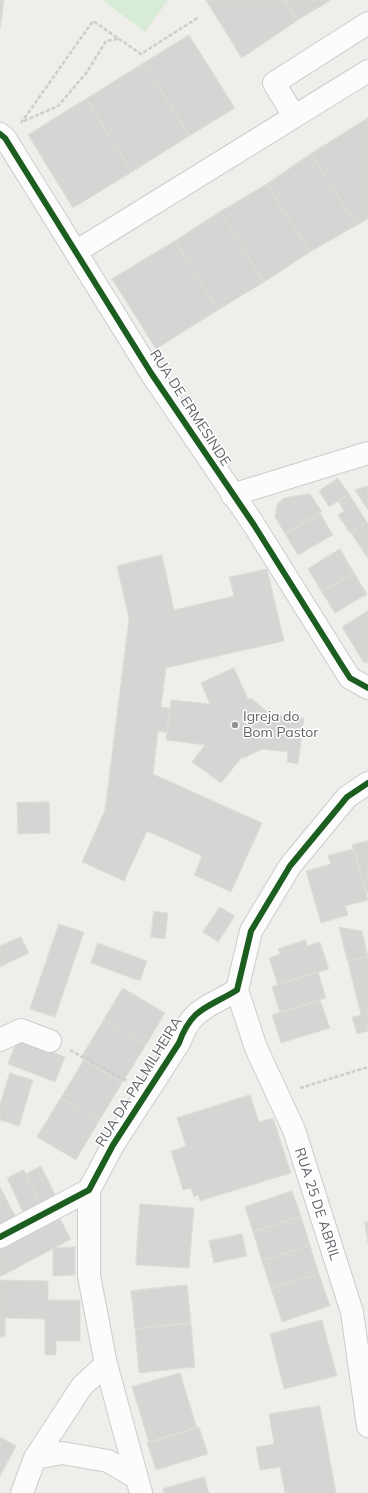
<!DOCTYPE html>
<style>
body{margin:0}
canvas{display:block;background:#efeeea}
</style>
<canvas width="368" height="1493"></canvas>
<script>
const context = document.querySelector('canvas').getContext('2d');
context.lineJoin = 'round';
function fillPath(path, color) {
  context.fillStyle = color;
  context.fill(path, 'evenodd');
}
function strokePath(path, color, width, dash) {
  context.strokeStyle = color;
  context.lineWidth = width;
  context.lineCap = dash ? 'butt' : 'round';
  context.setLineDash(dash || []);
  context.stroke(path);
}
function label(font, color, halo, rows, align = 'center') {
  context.font = font + ' Mulish,sans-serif';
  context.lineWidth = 3;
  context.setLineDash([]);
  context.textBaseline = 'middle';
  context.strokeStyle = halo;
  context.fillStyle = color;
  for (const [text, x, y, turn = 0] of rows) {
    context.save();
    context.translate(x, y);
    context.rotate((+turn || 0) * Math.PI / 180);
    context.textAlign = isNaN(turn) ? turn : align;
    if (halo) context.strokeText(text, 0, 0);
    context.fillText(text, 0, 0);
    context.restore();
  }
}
fillPath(new Path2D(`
 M102 0H168L145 32Z`), '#d8ebd6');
const building = new Path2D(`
 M0 0H4L0 29Z
 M206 0H285L298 20 242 58Z
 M285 0H331L298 20Z
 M189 35 235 108 189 136 144 63Z
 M144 63 189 136 132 172 86 99Z
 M86 99 132 172 73 208 28 135Z
 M368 118V219L357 225 311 154Z
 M311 154 357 225 310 252 267 184Z
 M267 184 310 252 264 282 220 212Z
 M220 212 264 282 218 310 175 241Z
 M175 241 218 310 156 349 112 279Z
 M338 478 349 494 329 507 319 491Z
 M368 486V510L355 490Z
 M310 494 322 512 285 534 275 517 277 504 284 498Z
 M349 494 367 522 350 533 338 515 344 511 338 501Z
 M320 513 333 535 298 555 285 534Z
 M367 522 368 524V558L351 533Z
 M340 549 354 573 322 592 308 569Z
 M162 555 174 610 234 596 229 577 267 569 284 641 166 668 161 707 170 708 167 733 158 731 153 774 262 823 231 892 194 875 202 856 147 831 124 881 82 862 105 810 129 619 117 566Z
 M354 573 367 594 335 613 322 592Z
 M368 611V663H364L342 627Z
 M234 668 248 699 251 698 270 714 304 718 298 764 287 762 288 752 262 749 244 758 242 757 221 783 192 762 205 745 166 740 171 700 210 704 201 683Z
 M49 802 50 833 18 834 17 803Z
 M368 841V894H367L352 845Z
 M354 849 368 900 345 906 348 915 321 923 306 871 331 864 328 856Z
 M220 907 235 916 218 942 203 932Z
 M154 911 168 913 165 939 151 937Z
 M59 924 84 932 55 1017 30 1009Z
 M339 927 362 931 368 956 348 962Z
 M21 937 29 953 0 967V946Z
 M306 940 307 946 320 942 329 969 278 985 269 958 280 954 278 949Z
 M98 943 147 961 140 981 91 963Z
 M368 956V1031L357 1034 352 1017 361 1015 348 962Z
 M318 972 326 998 280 1013 272 987Z
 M123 988 165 1013 146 1045 104 1020Z
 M320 1000 330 1028 281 1043 272 1015Z
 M104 1020 146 1045 122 1083 81 1058Z
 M18 1039 65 1057 55 1082 8 1064Z
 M84 1060 122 1083 99 1121 61 1098Z
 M10 1073 33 1080 19 1126 0 1120V1105Z
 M250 1095 259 1122 273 1118 291 1173 200 1201 198 1195 194 1197 191 1188 183 1190 171 1151 186 1146 177 1118Z
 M61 1098 99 1121 76 1160 37 1137Z
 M41 1166 56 1196 40 1203 26 1174Z
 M24 1170 40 1203 23 1212 7 1178Z
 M0 1187 20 1225 0 1231Z
 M292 1191 301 1216 253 1232 245 1207Z
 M140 1204 194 1208 189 1268 136 1265Z
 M57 1213 71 1239 0 1277V1244Z
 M301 1216 310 1245 262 1261 253 1232Z
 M365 1222H368V1243Z
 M242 1234 247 1256 214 1263 209 1241Z
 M310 1245 319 1274 271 1289 262 1261Z
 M75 1247V1275L53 1276V1248Z
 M319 1274 330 1306 282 1322 271 1289Z
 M0 1280 48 1281V1300H80V1341H56V1355H45V1319L5 1318V1337H0Z
 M187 1285 191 1323 135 1329 131 1291Z
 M322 1320 337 1376 284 1389 270 1334Z
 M191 1323 195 1367 139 1373 135 1329Z
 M180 1373 197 1428 149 1443 132 1387Z
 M320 1406 336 1493H285L280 1467 260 1470 256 1447 274 1444 269 1414Z
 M199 1427 208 1454 156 1470 147 1443Z
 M0 1437 16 1446 0 1476Z
 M204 1477 209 1493H164L163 1489Z`);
fillPath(building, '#d6d5d3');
strokePath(building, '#deddd9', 1);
const minor = new Path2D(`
 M294 116 274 83 368 23
 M0 134 5 138 151 373 254 525 341 664 350 678 368 688
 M77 251 368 71
 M232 495 368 453
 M237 990 256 1048 294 1130 352 1312 368 1426
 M0 1040 21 1030 50 1041
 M89 1190V1276L106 1364 141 1493
 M0 1237 89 1190 113 1145 179 1043C192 1007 208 1008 237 990L251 931 290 866 347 797 368 783
 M35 1458 62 1453 108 1461 137 1478
 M22 1493 35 1458 82 1386 106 1364`);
strokePath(minor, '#cbcccc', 24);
strokePath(new Path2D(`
 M24 121 58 106 87 72 106 41 118 39
 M21 123 93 21 141 54 199 17
 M70 1050 127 1081
 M300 1088 368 1067`), '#cacfcc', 2.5, [4, 2]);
strokePath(minor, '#fdfcfc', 22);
strokePath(new Path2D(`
 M0 134 5 138 151 373 254 525 341 664 350 678 368 688
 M0 1237 89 1190 113 1145 179 1043C192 1007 208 1008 237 990L251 931 290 866 347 797 368 783`), '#1b5e20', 6);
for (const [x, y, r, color] of [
 [235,725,4,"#919496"]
]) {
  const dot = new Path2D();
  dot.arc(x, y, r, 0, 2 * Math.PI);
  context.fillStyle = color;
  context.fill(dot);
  strokePath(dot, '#fff', 1.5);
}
label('14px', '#5f6368', '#fff', [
 ["RUA DE ERMESINDE",190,408,57],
 ["RUA DA PALMILHEIRA",139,1082,-58],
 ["RUA 25 DE ABRIL",317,1204,72]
]);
label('14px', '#5f6368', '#fff', [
 ["Igreja do",243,717],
 ["Bom Pastor",243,733]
], 'left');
</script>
